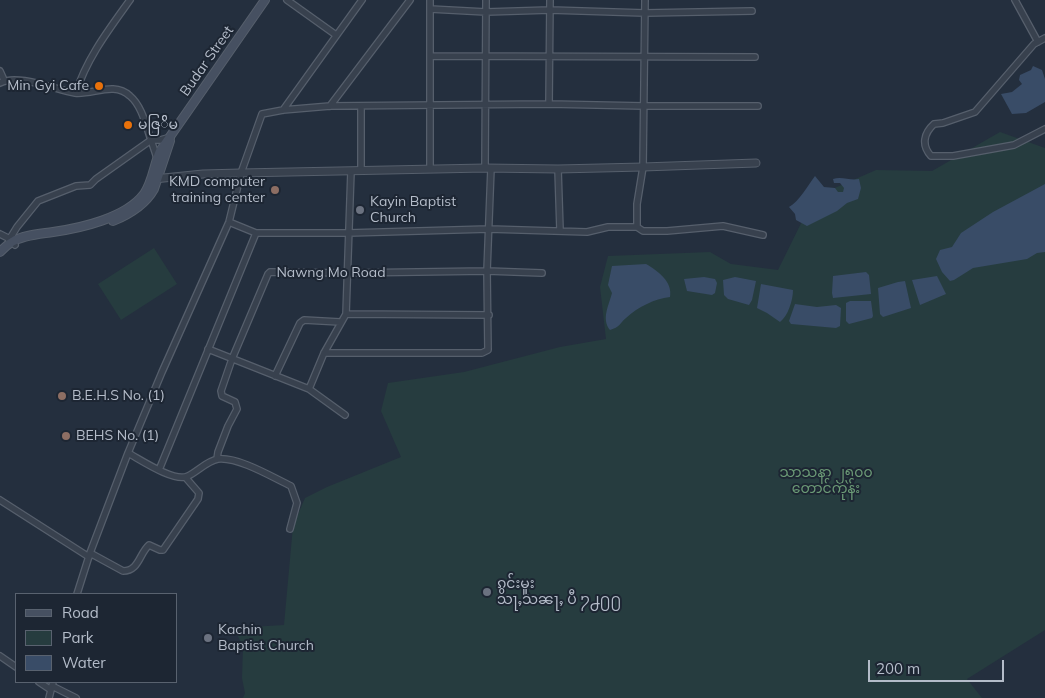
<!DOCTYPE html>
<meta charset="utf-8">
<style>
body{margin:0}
#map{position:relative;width:1045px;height:698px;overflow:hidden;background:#242f3e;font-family:Mulish,sans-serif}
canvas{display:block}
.legend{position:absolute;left:15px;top:593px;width:162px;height:90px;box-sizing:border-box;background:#1d2633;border:1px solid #59626f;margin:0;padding:6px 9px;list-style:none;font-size:15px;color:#b4bcc9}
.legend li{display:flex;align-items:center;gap:10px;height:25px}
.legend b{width:25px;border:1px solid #59626f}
.scale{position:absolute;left:868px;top:660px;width:136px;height:22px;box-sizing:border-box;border:2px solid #b4bcc9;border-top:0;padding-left:6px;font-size:15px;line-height:18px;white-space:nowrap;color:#b4bcc9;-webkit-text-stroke:4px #1d2633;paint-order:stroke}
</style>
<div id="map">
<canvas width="1045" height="698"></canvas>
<ul class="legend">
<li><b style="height:6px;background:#465061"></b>Road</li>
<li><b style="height:14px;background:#263c3f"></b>Park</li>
<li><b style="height:14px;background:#394c67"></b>Water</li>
</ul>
<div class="scale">200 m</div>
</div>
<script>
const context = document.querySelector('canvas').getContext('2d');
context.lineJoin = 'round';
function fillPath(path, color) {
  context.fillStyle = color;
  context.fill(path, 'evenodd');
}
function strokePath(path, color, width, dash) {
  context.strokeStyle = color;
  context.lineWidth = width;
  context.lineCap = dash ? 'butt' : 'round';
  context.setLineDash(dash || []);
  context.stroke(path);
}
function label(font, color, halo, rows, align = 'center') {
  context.font = font + ' Mulish,"Noto Sans Myanmar",sans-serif';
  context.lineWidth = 4;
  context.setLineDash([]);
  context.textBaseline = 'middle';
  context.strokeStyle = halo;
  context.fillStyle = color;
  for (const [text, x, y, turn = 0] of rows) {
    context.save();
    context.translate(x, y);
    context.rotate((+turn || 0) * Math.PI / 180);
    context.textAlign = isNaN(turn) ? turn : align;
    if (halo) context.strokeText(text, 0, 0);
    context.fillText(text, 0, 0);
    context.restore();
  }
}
fillPath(new Path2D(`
 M1000 132 1045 148V630L967 679 982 698H243L245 693 242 678 243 647 234 628 284 625 293 526 305 498 327 487 401 457 381 411 388 383 464 372 560 347 606 339 600 287 608 256 710 252 731 264 778 270 814 197 876 170 932 171Z
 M154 248 177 284 121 320 98 284Z`), '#263c3f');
fillPath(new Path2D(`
 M1033 66 1042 70 1045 79V102L1026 113 1012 114 1001 94 1012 92 1022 84 1019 80 1020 75 1031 70Z
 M815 176 824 187 835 188 838 192H843L844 188 840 183H834L833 179C842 176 850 181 859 179L861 188 858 199 847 203 837 211 807 226 796 220 795 214 789 207C799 202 808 185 815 176Z
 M1045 184V252L1037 253 1027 259 973 268 954 280 950 281 942 272 936 259 940 250 952 247 961 233 993 212Z
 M646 264C658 271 673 282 670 297 654 299 638 307 626 318 619 324 620 327 610 330 601 319 609 305 612 293L608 285 612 266Z
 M866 272 869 275 871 294 833 298 832 293 833 276Z
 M937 276 946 294 920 305 912 280Z
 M704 277 715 279 717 283 715 293 712 295 687 291 684 279Z
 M735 277 756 281 752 300 749 305 728 299 724 295 723 280Z
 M905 281 911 308 883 317 880 314 878 288 898 282Z
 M761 284 793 290C793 300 788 316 780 322L767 313 757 308Z
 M850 301H871L873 316 872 318 849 324 846 321V303Z
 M795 304 817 307 836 305 841 308 840 326 836 328 791 324 789 321Z`), '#394c67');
const minor = new Path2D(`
 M287 0 336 35
 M430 0V168
 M1015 0 1038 42
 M430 9 486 12 550 10 645 13 752 11
 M1045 38 1034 44 975 112 943 123 934 124C924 133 921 145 931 156H953L1014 145 1045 129
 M431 56 755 57
 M0 71 4 80
 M0 83C17 73 56 90 75 93 93 95 114 81 130 96 142 106 146 126 151 140L96 179 90 185 76 186 38 201 17 227 9 240
 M76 93C86 59 110 28 130 0
 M549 104 550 0
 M330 106 410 0
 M361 107V171
 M283 110 362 0
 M157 158 151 140H160L171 137
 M485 168 486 0
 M558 169 560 230
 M229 222 256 233
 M637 227V204L643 167 645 0
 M0 234 8 238 15 245
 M346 314 489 315
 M208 349 309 389 345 415
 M324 353H482L488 350 487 271 491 168
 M275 376 300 323 304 320 340 322
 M309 389 324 353 346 314 351 171
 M128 453C141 460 175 483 188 476 198 471 207 461 218 459 239 457 272 477 291 486L297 503 290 529
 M217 459 218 452 228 426 237 409 235 402 222 396 221 391 232 359 268 274 270 272 348 273 487 271 542 273
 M159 470 256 233H348L489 229 587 232 608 227H637L643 231H667L723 226 763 235
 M0 500 89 557
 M90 553 123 571C139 571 139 554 149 545L160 550H163L198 499 199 493 186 478
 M77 594 90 553 128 453 162 372 229 222 241 173 262 114 283 110 330 106 549 104 644 106H758
 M0 656 16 667
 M39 682 51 690
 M52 686 76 698
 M49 698 53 682`);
const tertiary = new Path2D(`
 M154 179 203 174 241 173 485 168 558 169 643 167 756 163`);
const secondary = new Path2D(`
 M113 221C130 214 145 205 154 189L170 141
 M0 252C4 248 8 244 12 242 23 235 40 234 53 232 81 228 126 218 144 194 153 181 154 164 160 151L265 0`);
strokePath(minor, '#565f6c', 8);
strokePath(tertiary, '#565f6c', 9);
strokePath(secondary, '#565f6c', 10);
strokePath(minor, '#38414e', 5.5);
strokePath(tertiary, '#38414e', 7);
strokePath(secondary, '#465061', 8);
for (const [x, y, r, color] of [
 [99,86,5,"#e8710a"],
 [128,125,5,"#e8710a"],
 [275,190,5,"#8d6e63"],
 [360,210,5,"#6b7280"],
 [62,396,5,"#8d6e63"],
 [66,436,5,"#8d6e63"],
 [487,592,5,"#6b7280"],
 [208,638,5,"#6b7280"]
]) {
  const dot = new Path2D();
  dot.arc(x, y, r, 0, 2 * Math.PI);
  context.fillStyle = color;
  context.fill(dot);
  strokePath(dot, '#1d2633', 2);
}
label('14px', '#b4bcc9', '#1d2633', [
 ["Budar Street",207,61,-55],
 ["Nawng Mo Road",331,273]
]);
label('14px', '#b4bcc9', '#1d2633', [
 ["Min Gyi Cafe",89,86,"right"],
 ["မဇြ်ိမ",138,125],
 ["KMD computer",265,182,"right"],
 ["training center",265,198,"right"],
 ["Kayin Baptist",370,202],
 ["Church",370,218],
 ["B.E.H.S No. (1)",72,396],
 ["BEHS No. (1)",76,436],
 ["ၵွင်းမူး",497,584],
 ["သႃႇသၼႃႇ ပီ ႒႕႐႐",497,600],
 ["Kachin",218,630],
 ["Baptist Church",218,646]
], 'left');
label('14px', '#6b9a76', '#1d2633', [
 ["သာသနာ ၂၅၀၀",826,473],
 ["တောင်ကုန်း",826,489]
]);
</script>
